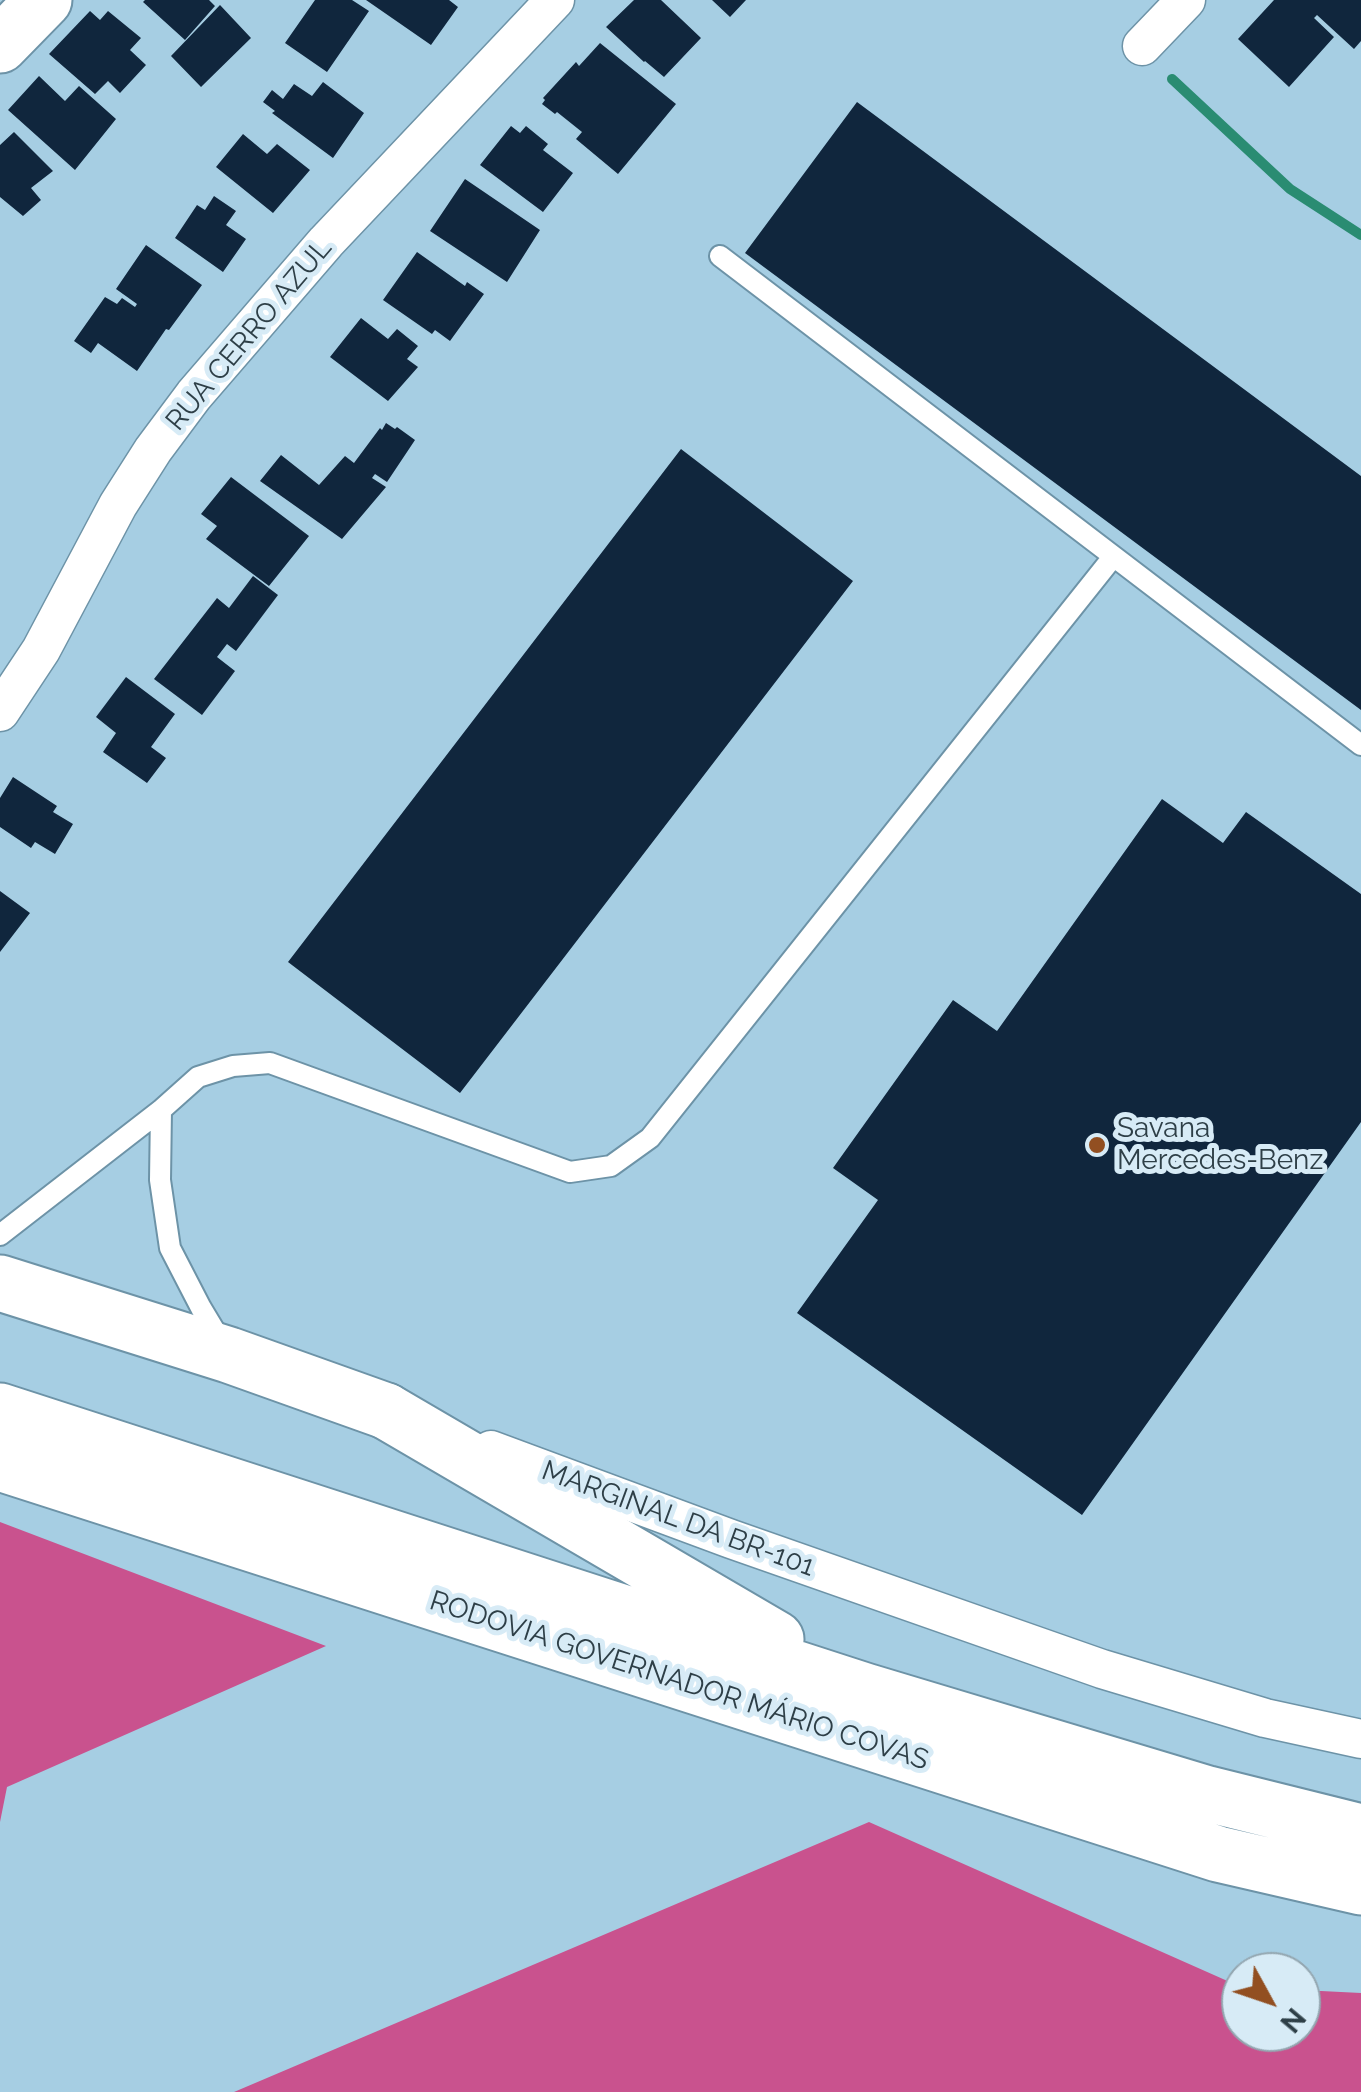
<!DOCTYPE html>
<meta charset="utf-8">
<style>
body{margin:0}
#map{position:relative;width:1361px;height:2092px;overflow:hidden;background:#a6cee3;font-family:Raleway,sans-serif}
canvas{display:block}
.north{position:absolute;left:1221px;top:1952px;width:100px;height:100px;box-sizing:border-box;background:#d7ebf6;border:2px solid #93a6b0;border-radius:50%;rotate:130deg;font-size:28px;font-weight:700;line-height:40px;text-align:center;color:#2e3f47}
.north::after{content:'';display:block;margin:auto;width:35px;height:45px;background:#924f21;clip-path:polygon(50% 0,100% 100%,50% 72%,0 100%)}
</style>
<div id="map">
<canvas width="1361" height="2092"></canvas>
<div class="north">N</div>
</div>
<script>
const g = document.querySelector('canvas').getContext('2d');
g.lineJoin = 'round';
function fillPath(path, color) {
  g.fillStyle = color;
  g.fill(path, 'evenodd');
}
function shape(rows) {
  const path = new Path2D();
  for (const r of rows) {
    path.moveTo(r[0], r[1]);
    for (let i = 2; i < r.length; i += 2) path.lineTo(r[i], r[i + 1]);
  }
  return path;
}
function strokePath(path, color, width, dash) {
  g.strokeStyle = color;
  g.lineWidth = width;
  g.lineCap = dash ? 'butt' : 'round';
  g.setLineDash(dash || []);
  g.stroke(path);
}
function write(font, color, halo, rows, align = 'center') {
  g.font = font + ' Raleway,sans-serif';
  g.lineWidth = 10;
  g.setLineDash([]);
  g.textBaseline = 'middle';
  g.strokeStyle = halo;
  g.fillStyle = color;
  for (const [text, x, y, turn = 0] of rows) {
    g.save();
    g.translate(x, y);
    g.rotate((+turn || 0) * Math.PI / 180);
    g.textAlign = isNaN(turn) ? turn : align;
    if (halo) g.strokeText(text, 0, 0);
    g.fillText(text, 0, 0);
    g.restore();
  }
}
fillPath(shape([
 [0,1522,326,1646,7,1787,0,1822],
 [869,1822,1241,1987,1241,2032,1301,2032,1301,1990,1361,1993,1361,2092,234,2092]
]), '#c9528e');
strokePath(shape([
 [1172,79,1290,189,1361,235]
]), '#2a8c72', 10);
fillPath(shape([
 [145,0,209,0,215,6,185,40,143,2],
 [315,0,352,0,369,11,327,72,285,43],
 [366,0,449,0,458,7,431,45],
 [634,0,661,0,701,38,664,77,645,61,644,62,606,27],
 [712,0,746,0,730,17],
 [1274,0,1361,0,1361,41,1354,49,1317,15,1314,18,1334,37,1289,87,1238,39],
 [220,5,251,38,201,87,171,56],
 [90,11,100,20,108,11,141,38,130,50,146,65,120,93,108,81,95,94,49,54],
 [600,43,676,104,618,174,576,139,582,132,557,112,555,114,542,104,545,100,543,98,576,62,579,66],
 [39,76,65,101,79,86,116,119,75,170,8,110],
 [323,82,364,113,333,158,272,113,275,111,263,102,272,90,283,99,294,84,312,96],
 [857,102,1361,476,1361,710,745,253],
 [511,126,520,133,526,126,548,144,543,150,573,173,543,212,480,165],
 [14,132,53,171,31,188,41,200,23,216,0,197,0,145],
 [243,134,267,154,277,144,310,170,273,213,216,167],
 [465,179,540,230,507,282,430,231],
 [214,196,236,211,226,225,246,239,223,272,175,238,197,205,205,210],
 [146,245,202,285,169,330,166,329,137,371,98,343,91,353,74,341,105,297,117,304,122,298,135,307,137,304,116,289],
 [417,252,465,286,467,282,484,294,450,341,435,330,432,334,383,300],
 [361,318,388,339,397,329,418,346,407,359,418,367,388,401,330,357],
 [386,423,395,429,397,427,415,440,387,482,375,474,372,478,386,487,342,539,260,481,281,455,319,485,345,456,354,463,380,428,382,430],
 [681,449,853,581,460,1093,288,962],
 [231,477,309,536,269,586,206,539,217,526,201,514],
 [253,576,278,595,236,651,227,644,217,657,235,671,202,715,154,679,217,598,229,608],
 [126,677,175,714,151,747,166,758,147,783,103,752,116,733,96,717],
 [13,777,57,806,53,812,73,824,55,854,35,842,31,848,0,827,0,798],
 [1162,799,1223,843,1246,812,1361,894,1361,1122,1082,1515,797,1313,878,1200,833,1168,953,1000,997,1031],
 [0,891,30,913,0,952]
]), '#10263d');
const lane = shape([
 [720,256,1361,745],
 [161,1110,160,1180,170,1248,201,1308,222,1343],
 [0,1235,161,1110,198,1077,233,1066,270,1063,570,1172,611,1166,650,1138,1113,557]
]);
const street = shape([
 [1142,46,1186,0],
 [0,712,41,650,118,505,153,450,194,395,326,242,555,0],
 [491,1450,731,1539,1102,1669,1265,1718,1361,1739]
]);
const secondary = shape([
 [0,45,44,0],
 [0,1283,229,1355,386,1411]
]);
const highway = shape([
 [0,1411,865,1691,1208,1794,1361,1832],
 [386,1411,776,1639],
 [0,1463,1218,1854,1361,1887]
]);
strokePath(lane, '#6d93a7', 24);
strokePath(street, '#6d93a7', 41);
strokePath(secondary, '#6d93a7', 59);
strokePath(highway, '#6d93a7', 59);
strokePath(lane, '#fff', 20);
strokePath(street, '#fff', 38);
strokePath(secondary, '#fff', 55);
strokePath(highway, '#fff', 55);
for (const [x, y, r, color] of [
 [1097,1145,10,"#924f21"]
]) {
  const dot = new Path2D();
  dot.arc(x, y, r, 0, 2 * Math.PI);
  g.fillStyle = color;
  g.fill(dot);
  strokePath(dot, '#d7ebf6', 4);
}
write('28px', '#2e3f47', '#d7ebf6', [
 ["RUA CERRO AZUL",249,335,-50],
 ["MARGINAL DA BR-101",678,1519,20],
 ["RODOVIA GOVERNADOR MÁRIO COVAS",679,1681,18]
]);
write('28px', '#2e3f47', '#d7ebf6', [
 ["Savana",1117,1129],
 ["Mercedes-Benz",1117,1161]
], 'left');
</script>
